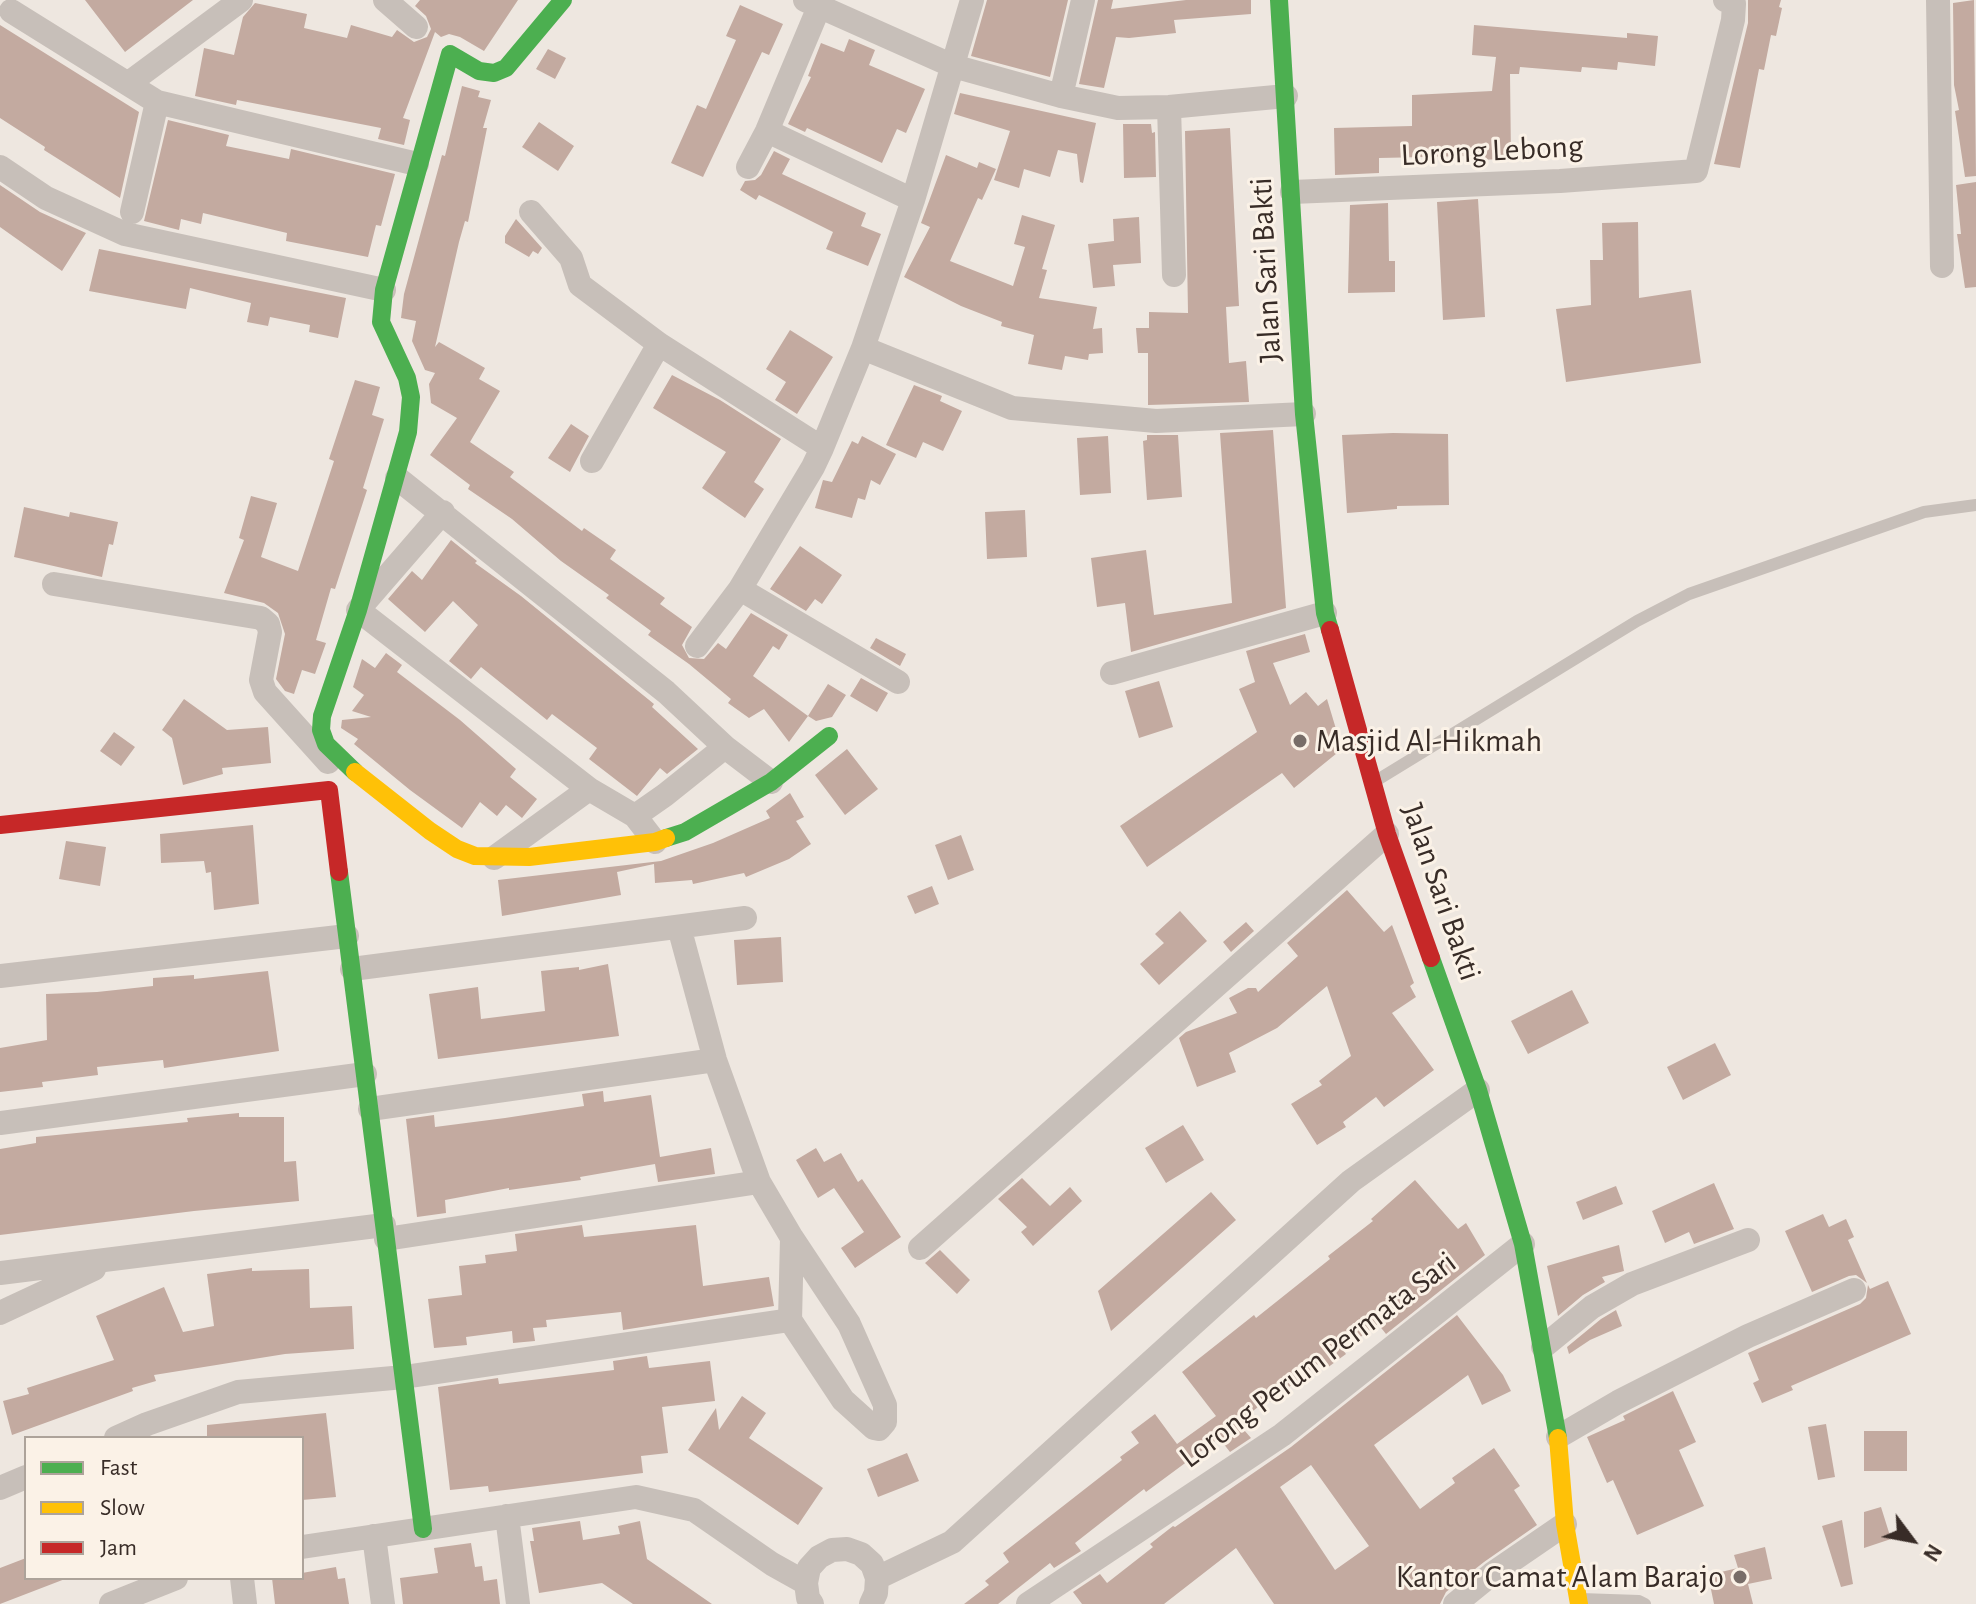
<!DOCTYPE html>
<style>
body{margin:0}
#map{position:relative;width:1976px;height:1604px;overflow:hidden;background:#eee7e0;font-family:"Alegreya Sans",sans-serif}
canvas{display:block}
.legend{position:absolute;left:24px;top:1436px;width:280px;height:144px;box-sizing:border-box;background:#fbf2e7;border:2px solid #ada39a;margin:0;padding:10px 14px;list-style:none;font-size:24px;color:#382c27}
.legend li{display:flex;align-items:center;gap:16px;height:40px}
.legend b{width:40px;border:2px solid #ada39a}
.north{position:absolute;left:1872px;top:1500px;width:80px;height:80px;-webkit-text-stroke:6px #fbf2e7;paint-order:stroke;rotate:122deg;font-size:22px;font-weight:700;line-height:32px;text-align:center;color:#382c27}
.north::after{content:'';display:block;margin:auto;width:28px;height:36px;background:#382c27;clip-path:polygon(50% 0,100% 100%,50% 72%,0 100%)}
</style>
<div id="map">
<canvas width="1976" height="1604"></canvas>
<ul class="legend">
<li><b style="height:10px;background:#4caf50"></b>Fast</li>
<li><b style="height:10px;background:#ffc107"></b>Slow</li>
<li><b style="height:10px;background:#c62828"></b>Jam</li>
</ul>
<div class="north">N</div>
</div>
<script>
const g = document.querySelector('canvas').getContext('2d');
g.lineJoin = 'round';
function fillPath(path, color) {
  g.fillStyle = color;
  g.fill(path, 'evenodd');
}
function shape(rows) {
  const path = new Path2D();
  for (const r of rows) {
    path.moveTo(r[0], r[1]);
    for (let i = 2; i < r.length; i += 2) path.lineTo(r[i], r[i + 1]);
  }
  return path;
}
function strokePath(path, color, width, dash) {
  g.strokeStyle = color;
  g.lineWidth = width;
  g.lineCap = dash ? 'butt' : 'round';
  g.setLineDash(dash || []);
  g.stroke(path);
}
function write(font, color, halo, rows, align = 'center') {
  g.font = font + ' "Alegreya Sans",sans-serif';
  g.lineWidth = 6;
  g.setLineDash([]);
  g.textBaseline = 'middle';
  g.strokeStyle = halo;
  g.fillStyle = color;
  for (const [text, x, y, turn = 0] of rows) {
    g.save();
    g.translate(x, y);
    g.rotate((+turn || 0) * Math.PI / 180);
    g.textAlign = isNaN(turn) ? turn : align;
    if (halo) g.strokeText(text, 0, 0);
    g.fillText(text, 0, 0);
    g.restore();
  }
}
fillPath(shape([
 [85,0,193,0,125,52],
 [420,0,518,0,484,51,460,37,449,34,441,37,435,32,403,118,410,120,404,145,378,139,381,128,237,100,236,105,195,96,204,48,234,55,243,17,255,3,307,14,304,28,347,38,351,25,392,37,397,30,414,42,427,37,431,29,426,16,415,6],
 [987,0,1068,0,1050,77,971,56],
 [1098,0,1113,0,1111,9,1186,0,1251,0,1251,14,1174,20,1176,33,1129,38,1116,37,1104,88,1079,84],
 [1748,0,1781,0,1779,7,1782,8,1776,36,1771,35,1764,70,1759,69,1740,168,1714,164,1748,23],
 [1974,0,1976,176,1965,177,1955,111,1959,110,1954,85,1953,3],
 [740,5,783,24,769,55,762,52,703,177,671,163,697,105,706,109,736,40,726,36],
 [0,25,139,112,120,198,44,150,45,147,0,118],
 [1474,25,1627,38,1627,33,1658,36,1655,66,1618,62,1617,70,1582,67,1581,72,1520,67,1519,74,1510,74,1511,159,1471,160,1471,156,1379,158,1379,173,1335,175,1334,128,1412,126,1412,95,1492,91,1496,57,1472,55],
 [849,39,875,50,869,65,925,89,906,133,897,129,882,163,807,128,805,132,788,124,811,77,808,76,821,43,844,52],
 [548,49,566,58,555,79,536,69],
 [462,86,480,91,478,97,491,100,483,128,487,128,468,222,465,221,459,242,435,347,439,342,485,368,479,379,500,391,470,442,514,472,510,477,582,531,584,528,616,550,610,559,665,598,660,604,692,627,682,645,689,658,704,659,718,643,726,649,751,613,788,635,779,650,773,646,753,676,808,716,789,742,764,709,749,718,728,703,731,699,689,664,648,635,651,631,606,598,609,595,561,561,512,519,468,489,470,485,430,455,457,418,431,403,429,384,435,373,425,370,412,341,416,321,401,318,404,294,442,155,445,156],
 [960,93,1096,123,1083,183,1080,182,1077,154,1058,150,1050,177,1024,169,1019,188,994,180,1010,131,954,114],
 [168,120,229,135,226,146,289,159,291,149,395,174,381,226,376,225,368,257,286,241,287,233,203,213,201,224,181,219,179,230,144,221],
 [539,122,574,146,558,171,522,147],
 [1123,124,1151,124,1152,133,1155,132,1156,177,1124,178],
 [1230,128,1239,306,1226,307,1229,363,1246,361,1249,402,1148,405,1148,353,1138,353,1136,328,1149,328,1149,312,1188,313,1185,131],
 [774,151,790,159,782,174,866,213,861,226,881,234,868,266,826,249,833,232,759,195,756,200,740,190,745,181,755,180,761,175],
 [946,155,977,168,979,162,996,169,982,200,978,198,950,261,1013,286,1025,247,1014,244,1022,215,1055,225,1042,269,1047,270,1039,298,1097,307,1093,329,1102,328,1103,353,1089,354,1088,360,1065,356,1062,370,1028,364,1034,335,1001,326,1002,322,961,306,904,277,930,227,921,223],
 [1976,182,1976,287,1965,288,1957,234,1961,234,1956,185],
 [0,185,40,212,86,233,62,271,0,227],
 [1478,199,1485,317,1443,320,1437,202],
 [1388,203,1389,261,1395,261,1395,292,1348,293,1350,205],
 [1139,217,1141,263,1113,265,1115,286,1093,288,1088,244,1114,241,1113,219],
 [516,219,542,248,538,254,533,251,529,257,505,243,505,236],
 [1638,222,1639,298,1691,290,1701,363,1566,382,1556,309,1591,305,1590,260,1603,260,1602,223],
 [99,249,346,298,338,338,309,332,310,325,270,317,268,326,247,322,251,303,190,288,186,309,89,291],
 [790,330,833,357,797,414,775,400,786,382,766,369],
 [672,375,720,400,781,439,754,482,764,489,745,518,702,488,726,452,653,408],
 [355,380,380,387,372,415,384,419,363,488,367,490,335,589,331,588,316,640,326,643,315,674,302,670,294,694,285,691,276,679,285,634,278,613,264,603,224,593,244,540,239,538,251,496,277,503,261,557,298,571,334,461,329,459],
 [914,385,942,396,940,401,962,411,943,451,923,442,916,458,886,445],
 [571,424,589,436,570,472,548,458],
 [1273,430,1286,608,1131,652,1125,603,1097,607,1091,558,1146,550,1154,615,1232,603,1220,433],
 [1393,433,1448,434,1449,505,1397,506,1397,509,1347,513,1342,435],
 [1147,435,1178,435,1182,497,1147,500,1143,441,1147,440],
 [862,436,896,454,880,485,871,480,865,500,858,498,852,518,815,508,823,480,832,482,852,441,858,444],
 [1108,436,1111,493,1080,495,1077,438],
 [24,507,69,517,70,512,118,522,113,545,109,544,102,577,14,557],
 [1025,510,1027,557,987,559,985,512],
 [451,540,477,561,475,563,521,596,654,704,652,707,698,749,667,774,660,768,637,796,589,759,597,748,552,714,547,720,481,667,471,679,449,661,478,625,453,601,425,632,388,599,412,571,422,580],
 [800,546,842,575,822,604,815,599,806,611,770,589],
 [1305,634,1310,652,1273,663,1290,705,1306,692,1318,706,1327,699,1342,749,1294,788,1282,773,1147,867,1120,826,1257,732,1239,689,1255,682,1246,651],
 [876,638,906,654,900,666,870,648],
 [386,653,402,665,397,672,460,720,516,769,510,777,537,799,522,818,506,805,497,816,480,802,462,828,410,790,354,744,358,739,341,728,342,720,371,717,352,711,364,695,353,687,362,659,375,668],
 [861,678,888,693,877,712,850,696],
 [1159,681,1173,727,1139,738,1125,691],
 [828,684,846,695,832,717,816,721,808,716],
 [184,699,227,730,268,727,271,763,222,768,223,774,183,785,172,738,162,730],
 [114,732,135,747,121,766,100,751],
 [847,749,878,789,845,815,815,775],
 [790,793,804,817,796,821,811,844,789,859,746,877,744,873,693,884,692,880,655,883,654,864,617,872,621,895,502,916,498,880,661,861,713,843,770,818,766,811],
 [253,825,259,904,214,910,211,872,206,873,204,861,161,863,160,834],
 [961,835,974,870,948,880,935,845],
 [66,841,106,847,100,886,59,879],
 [932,886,939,904,915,914,907,896],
 [1347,890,1384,932,1392,925,1414,983,1410,986,1416,997,1392,1013,1434,1070,1384,1107,1376,1097,1343,1122,1346,1127,1317,1145,1291,1104,1322,1085,1319,1081,1351,1056,1327,986,1277,1028,1229,1053,1236,1072,1197,1087,1179,1038,1186,1032,1237,1013,1229,998,1248,988,1256,988,1258,992,1298,956,1287,943],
 [1180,911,1207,941,1159,985,1140,964,1164,943,1155,934],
 [1246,922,1254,931,1231,952,1223,942],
 [781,937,783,982,737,985,734,940],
 [608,964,619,1036,438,1059,429,994,478,987,481,1019,545,1011,541,971,579,967,579,970],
 [268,971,279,1051,164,1068,163,1060,97,1067,98,1075,42,1082,43,1087,0,1092,0,1048,47,1040,46,994,97,992,153,986,153,978,194,975,194,979],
 [1572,990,1589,1023,1528,1054,1511,1021],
 [1715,1043,1731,1075,1683,1100,1667,1067],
 [603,1091,604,1102,651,1095,660,1157,711,1148,715,1174,658,1182,655,1164,580,1177,581,1180,509,1190,509,1188,445,1200,446,1213,417,1217,406,1119,434,1115,435,1127,505,1118,584,1106,582,1094],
 [239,1113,239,1117,284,1117,284,1162,296,1161,299,1201,194,1211,0,1235,0,1149,36,1143,36,1137,188,1122,187,1118],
 [1183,1125,1204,1160,1166,1183,1145,1148],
 [816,1148,824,1162,841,1153,858,1182,862,1179,901,1237,855,1268,841,1248,864,1232,834,1188,818,1198,796,1160],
 [1022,1178,1050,1206,1070,1187,1082,1201,1033,1246,1021,1232,1027,1227,998,1199],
 [1415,1180,1458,1229,1466,1223,1485,1255,1386,1334,1378,1324,1343,1350,1346,1354,1327,1368,1322,1361,1270,1402,1268,1399,1238,1423,1251,1438,1230,1452,1219,1438,1146,1492,1144,1489,1075,1543,1081,1551,1054,1568,1050,1563,998,1604,964,1604,989,1585,985,1581,1009,1562,1003,1553,1122,1460,1120,1457,1139,1443,1131,1432,1155,1414,1177,1444,1216,1416,1182,1372,1254,1315,1256,1318,1330,1259,1328,1256,1373,1221,1371,1219],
 [1714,1183,1734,1229,1694,1244,1689,1232,1665,1243,1652,1211],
 [1616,1186,1623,1204,1583,1220,1576,1202],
 [1211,1192,1236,1220,1111,1331,1098,1291],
 [1823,1214,1829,1227,1846,1219,1854,1237,1848,1240,1867,1283,1856,1275,1849,1276,1812,1292,1785,1231],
 [582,1225,584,1237,696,1225,703,1286,769,1277,774,1306,623,1330,621,1312,546,1320,547,1327,533,1328,535,1341,513,1343,512,1331,466,1337,467,1345,434,1348,428,1299,462,1295,459,1266,486,1263,485,1255,517,1251,515,1234],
 [1619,1245,1624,1271,1602,1277,1605,1282,1583,1295,1558,1316,1547,1266],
 [940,1250,970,1280,957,1294,925,1263],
 [252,1268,252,1271,309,1269,310,1308,352,1306,354,1349,285,1354,154,1375,156,1381,132,1388,133,1391,12,1435,3,1401,29,1394,27,1388,114,1360,96,1316,164,1287,183,1332,214,1326,207,1274],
 [1888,1281,1911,1334,1791,1386,1793,1390,1762,1403,1753,1383,1759,1380,1748,1353,1860,1304,1866,1298,1868,1285,1870,1289],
 [1616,1310,1622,1326,1590,1340,1569,1354,1567,1347,1601,1319],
 [1457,1315,1503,1375,1511,1391,1482,1405,1468,1375,1374,1445,1420,1509,1455,1483,1452,1478,1494,1448,1520,1486,1514,1490,1537,1525,1484,1562,1446,1592,1440,1604,1274,1604,1236,1548,1164,1604,1082,1604,1073,1592,1100,1574,1107,1583,1153,1547,1150,1544,1173,1526,1175,1527,1291,1447],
 [1311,1465,1369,1546,1335,1570,1280,1487],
 [647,1356,649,1368,710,1361,715,1401,662,1407,668,1453,641,1456,643,1473,489,1492,488,1486,450,1490,438,1387,498,1378,499,1384,614,1370,613,1361],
 [1673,1391,1696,1442,1679,1450,1704,1506,1637,1535,1613,1480,1607,1483,1587,1437,1625,1420,1623,1416],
 [742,1396,766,1413,749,1438,823,1488,798,1525,688,1450,716,1408,719,1430],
 [326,1413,336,1497,302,1500,302,1438,207,1438,207,1425],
 [1826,1424,1835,1477,1818,1480,1808,1427],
 [1864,1431,1907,1431,1907,1471,1864,1471],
 [907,1453,919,1481,878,1497,867,1469],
 [1881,1507,1891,1539,1864,1548,1864,1512],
 [1842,1520,1853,1584,1841,1587,1822,1526],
 [580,1521,583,1540,620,1534,618,1526,640,1521,647,1559,712,1604,633,1604,602,1583,539,1593,530,1541,534,1541,532,1528],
 [471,1543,475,1567,482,1566,484,1581,497,1579,500,1604,403,1604,400,1578,438,1573,434,1548],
 [1765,1547,1772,1579,1748,1584,1753,1604,1714,1604,1708,1575,1738,1568,1734,1555],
 [26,1558,26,1578,65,1579,0,1604,0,1568],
 [336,1567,338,1579,345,1578,349,1604,275,1604,272,1578,302,1578,302,1573]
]), '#c3aaa0');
strokePath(shape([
 [1374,782,1637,621,1689,594,1924,512,1976,505],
 [1581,1599,1639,1601,1645,1604]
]), '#c7bfb9', 12);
strokePath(shape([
 [385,0,416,27],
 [805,0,953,66,1061,96,1118,108,1169,107,1286,96],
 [1938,0,1942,266],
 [11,11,157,102,417,164],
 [129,83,241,0],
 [1061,96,1083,0],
 [1169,107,1174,275],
 [767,131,913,200],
 [0,167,46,198,125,234,384,290],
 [748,167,767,131,819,7],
 [1292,192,1560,181,1696,171,1733,20,1734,4,1725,0],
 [132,212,157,102],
 [531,212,571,258,580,285,659,344,822,448],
 [863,348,1012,408,1156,421,1304,414],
 [592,461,659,344],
 [397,478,666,692,725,747,771,782],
 [443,512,358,610,589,789,635,816,655,842],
 [54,584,261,618,268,624,270,632,261,680,265,692,328,762],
 [740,589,898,682],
 [697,646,740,589,813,467,822,448,863,348,913,200,972,0],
 [1112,673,1325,613],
 [635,816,665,795,725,747],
 [494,858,589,789],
 [679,927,715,1060,759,1182,792,1238,849,1324,885,1405,885,1422,879,1429,874,1428,843,1400,790,1320,792,1238],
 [352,969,745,918],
 [0,976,347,936],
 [370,1109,715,1060],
 [0,1123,365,1074],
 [386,1239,759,1182],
 [920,1248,1387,834],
 [0,1273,384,1225],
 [0,1313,94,1269],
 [1543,1347,1592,1307,1632,1284,1748,1240],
 [1558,1437,1618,1402,1748,1336,1854,1290],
 [116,1438,147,1424,238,1392,404,1377,790,1320],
 [0,1488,26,1477],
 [507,1516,518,1604],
 [374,1536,383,1604],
 [302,1547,636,1497,694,1510,772,1564,806,1583],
 [242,1578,245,1604],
 [877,1578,952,1542,1351,1181,1478,1090],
 [111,1604,176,1578],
 [812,1604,808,1598,806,1583,809,1568,819,1557,832,1550,847,1549,861,1554,872,1564,877,1578,876,1593,871,1604],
 [1028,1604,1282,1435,1523,1244],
 [1455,1604,1492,1574,1565,1524]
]), '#c7bfb9', 24);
strokePath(shape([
 [1279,0,1304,414,1325,613,1330,630],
 [355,772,326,744,321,730,322,716,358,610,408,432,411,397,407,378,381,322,384,290,450,54,479,71,494,73,506,68,563,0],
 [666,838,685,832,771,782,829,736],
 [339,872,423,1529],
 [1431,958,1478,1090,1523,1244,1558,1438]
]), '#4caf50', 18);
strokePath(shape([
 [355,772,430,831,457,849,475,856,529,857,655,842,666,838],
 [1558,1438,1565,1524,1579,1604]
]), '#ffc107', 18);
strokePath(shape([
 [1330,630,1387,834,1431,958],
 [0,825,329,790,339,872]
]), '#c62828', 18);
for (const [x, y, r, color] of [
 [1300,741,8,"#786d68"],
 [1740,1577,8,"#786d68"]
]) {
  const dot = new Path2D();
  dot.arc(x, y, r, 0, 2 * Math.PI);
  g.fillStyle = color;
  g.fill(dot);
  strokePath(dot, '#fbf2e7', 3);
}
write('32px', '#382c27', '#fbf2e7', [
 ["Lorong Lebong",1492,151,-3],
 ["Jalan Sari Bakti",1266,270,-93],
 ["Jalan Sari Bakti",1441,892,71],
 ["Lorong Perum Permata Sari",1318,1360,-37]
]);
write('32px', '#382c27', '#fbf2e7', [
 ["Masjid Al-Hikmah",1316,741],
 ["Kantor Camat Alam Barajo",1724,1577,"right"]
], 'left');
</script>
